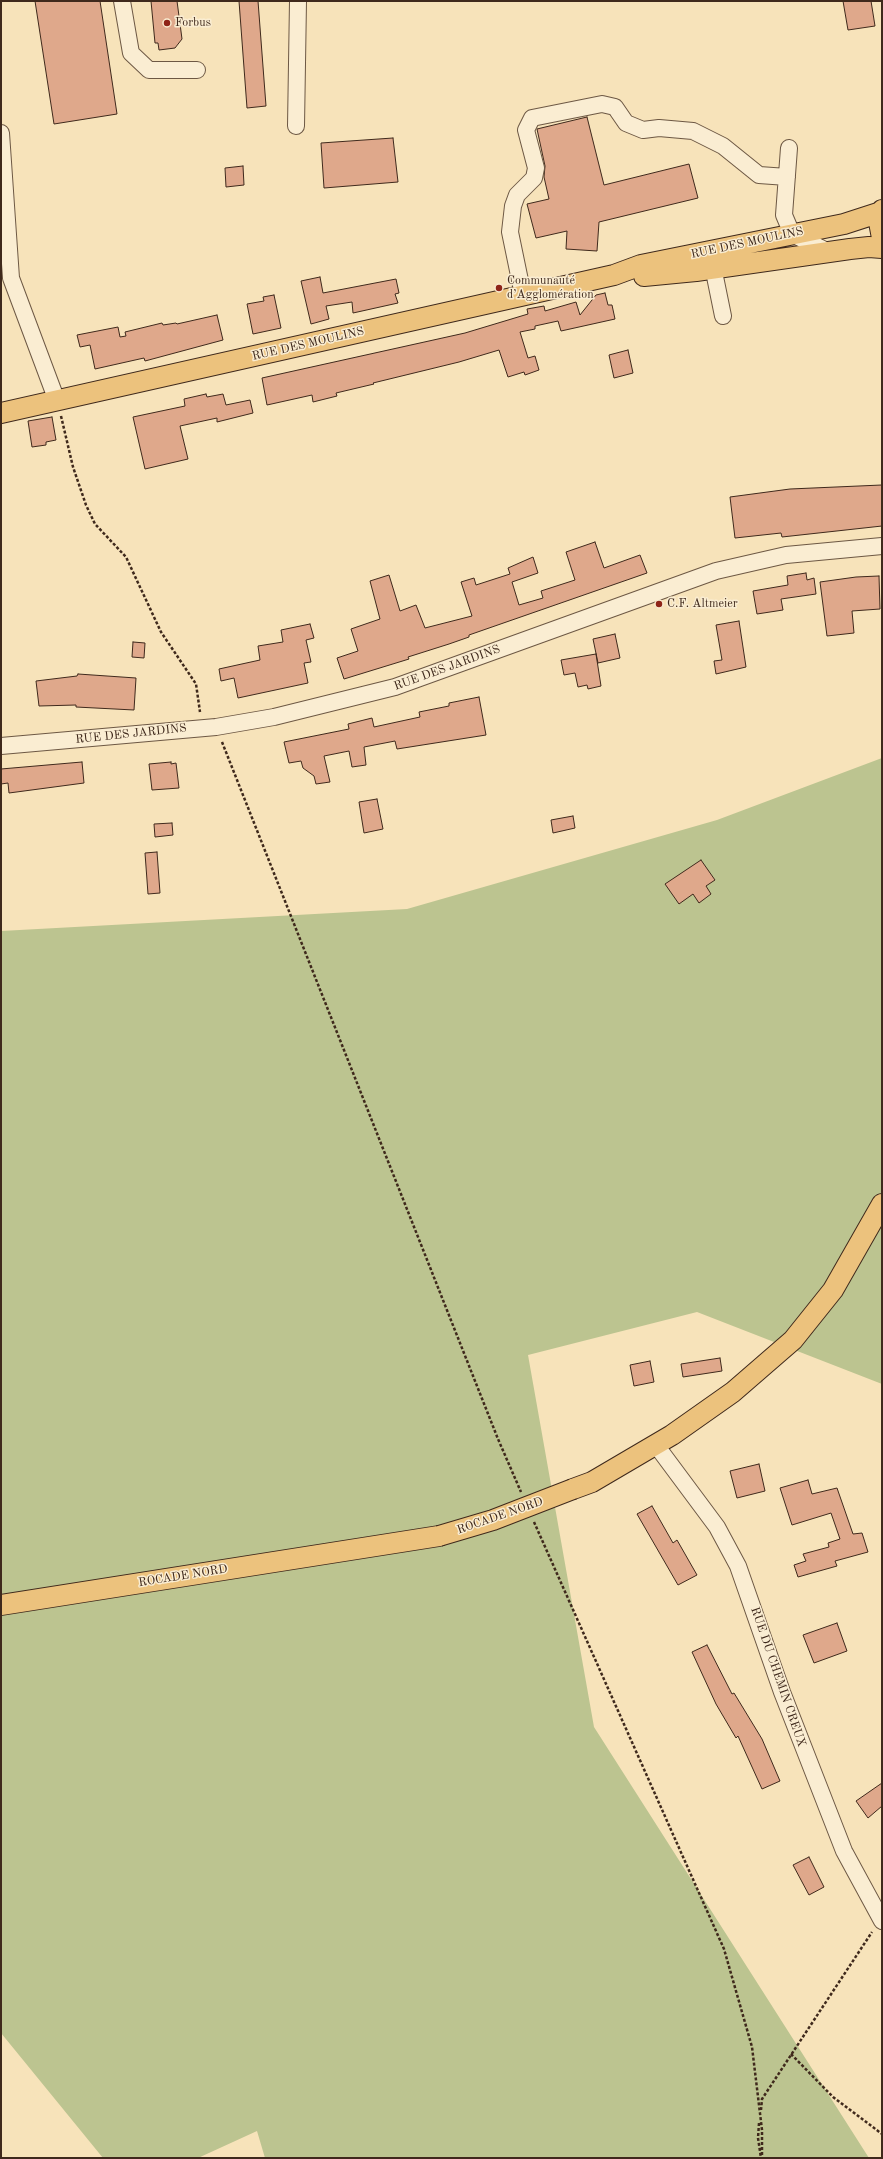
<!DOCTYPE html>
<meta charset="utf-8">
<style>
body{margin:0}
#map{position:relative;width:883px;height:2159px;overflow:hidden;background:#f7e3ba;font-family:"Old Standard TT",serif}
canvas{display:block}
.frame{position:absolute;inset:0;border:2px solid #3f291c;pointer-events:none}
</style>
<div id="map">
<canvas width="883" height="2159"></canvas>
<div class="frame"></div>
</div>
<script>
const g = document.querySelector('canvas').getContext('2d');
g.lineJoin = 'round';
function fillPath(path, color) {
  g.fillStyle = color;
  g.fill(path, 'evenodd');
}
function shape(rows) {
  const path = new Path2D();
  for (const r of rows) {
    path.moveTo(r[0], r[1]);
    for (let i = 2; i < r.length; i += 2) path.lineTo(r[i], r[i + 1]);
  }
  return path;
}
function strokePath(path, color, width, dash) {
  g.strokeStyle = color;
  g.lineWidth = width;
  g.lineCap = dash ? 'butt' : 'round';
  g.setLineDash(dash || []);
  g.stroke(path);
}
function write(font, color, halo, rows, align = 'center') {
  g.font = font + ' "Old Standard TT",serif';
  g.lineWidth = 3;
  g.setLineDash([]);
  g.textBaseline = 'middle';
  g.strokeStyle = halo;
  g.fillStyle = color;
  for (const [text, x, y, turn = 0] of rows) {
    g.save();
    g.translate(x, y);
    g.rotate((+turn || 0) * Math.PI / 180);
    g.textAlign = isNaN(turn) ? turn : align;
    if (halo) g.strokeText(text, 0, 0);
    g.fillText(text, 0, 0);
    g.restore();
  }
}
fillPath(shape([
 [882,758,882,1384,697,1312,528,1355,594,1727,869,2158,265,2158,257,2131,198,2158,103,2158,1,2033,1,931,407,909,717,820]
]), '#bcc490');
const building = shape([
 [35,1,100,1,117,114,54,124,35,1],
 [151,1,177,1,182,39,175,48,159,50,158,43,155,43,151,1],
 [239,1,258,1,266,106,247,108,239,1],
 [843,1,871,1,875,26,848,30,843,1],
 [587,117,604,185,689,164,698,198,599,222,597,251,566,249,567,231,536,238,527,204,549,199,544,177,545,166,537,129,587,117],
 [393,138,398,182,324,188,321,143,393,138],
 [243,166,244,185,226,187,225,168,243,166],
 [320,277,323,293,396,279,399,293,395,294,398,303,353,313,352,302,326,306,329,319,311,324,301,281,320,277],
 [605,293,608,305,612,305,615,319,561,331,558,321,535,326,535,329,520,332,528,358,535,356,539,370,525,375,524,372,508,377,499,350,459,362,373,383,374,384,336,393,337,396,313,402,312,395,267,405,262,378,465,333,528,314,527,309,544,306,545,311,576,302,580,315,596,295,605,293],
 [274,295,281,328,253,334,247,304,264,301,263,297,274,295],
 [217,315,223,340,145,361,144,358,95,369,90,345,80,347,77,335,118,327,120,337,126,336,125,332,162,323,163,325,176,323,177,324,217,315],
 [628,350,633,373,614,378,609,355,628,350],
 [206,394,207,397,223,394,226,405,250,400,253,413,217,422,217,418,180,426,188,459,145,469,133,417,185,406,184,399,206,394],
 [52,417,56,440,46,442,46,445,32,447,28,421,52,417],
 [882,485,882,526,782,537,781,533,735,538,730,497,790,489,882,485],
 [595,542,604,568,640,555,647,573,469,635,469,637,449,644,408,657,409,659,344,679,337,658,358,651,351,629,380,619,370,581,389,575,400,611,416,605,425,628,472,616,461,582,474,578,476,585,510,574,508,568,533,557,538,573,512,582,519,605,543,598,541,591,575,580,566,552,595,542],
 [806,573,807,580,814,578,816,594,781,599,783,610,757,614,753,591,788,585,787,576,806,573],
 [879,576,880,609,852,611,854,633,827,636,820,582,856,577,879,576],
 [739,621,746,667,716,674,714,661,722,660,716,625,739,621],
 [310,624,314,638,306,640,311,662,304,663,308,683,238,698,234,678,221,681,219,669,260,660,258,646,283,642,281,630,310,624],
 [615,634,620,658,598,663,593,639,615,634],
 [133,642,145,643,144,658,132,657,133,642],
 [596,654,601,686,588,689,587,685,578,687,575,673,564,675,561,660,596,654],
 [78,674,136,678,134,710,76,707,76,705,39,706,36,681,77,676,78,674],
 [479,697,486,735,397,749,395,741,364,747,366,765,352,767,349,751,324,756,330,782,316,784,314,776,303,768,301,761,289,763,284,742,349,729,348,724,372,718,374,727,420,717,419,712,449,706,449,703,479,697],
 [82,762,84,783,9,793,8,783,1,784,1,769,82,762],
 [171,762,171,764,176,763,179,788,152,790,149,764,171,762],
 [377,799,383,829,364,833,359,802,377,799],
 [573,816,575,828,553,833,551,820,573,816],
 [172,823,173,835,155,837,154,824,172,823],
 [157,852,160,893,148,894,145,853,157,852],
 [701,860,715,880,706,886,711,894,699,903,693,894,679,904,665,884,701,860],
 [720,1358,722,1371,683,1377,681,1364,720,1358],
 [650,1361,654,1382,634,1386,630,1365,650,1361],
 [759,1464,765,1491,737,1498,730,1471,759,1464],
 [808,1480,812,1494,837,1488,853,1534,862,1533,868,1552,835,1561,837,1566,798,1577,794,1565,806,1561,803,1554,829,1547,828,1543,840,1539,831,1513,792,1525,780,1488,808,1480],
 [652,1506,673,1543,677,1540,697,1575,678,1585,637,1514,652,1506],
 [837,1623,847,1651,814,1663,803,1635,837,1623],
 [707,1645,732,1694,734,1693,762,1739,780,1781,762,1789,738,1736,736,1738,716,1704,692,1652,707,1645],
 [882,1783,882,1806,868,1818,856,1801,882,1783],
 [809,1857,824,1887,809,1895,793,1865,809,1857]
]);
fillPath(building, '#dfa88b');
strokePath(building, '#3f291c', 1);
const minor = shape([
 [122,1,131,53,149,70,197,70],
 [296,126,298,1],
 [1,133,11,278,57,401],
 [789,148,784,215,792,234,829,252],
 [711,257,723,316],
 [523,295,510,232,513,206,517,195,534,178,536,168,526,130,532,118,602,104,615,107,626,123,643,130,659,128,693,131,723,146,759,175,787,177],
 [1,746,216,727,274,717,395,687,716,571,786,555,882,546],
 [656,1445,717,1527,738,1566,782,1692,844,1851,882,1921]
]);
const major = shape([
 [882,210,879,222,882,238],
 [644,276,696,271,850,249,869,247,882,248],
 [1,413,614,275,641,265,844,224,881,212],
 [573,1489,592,1482,672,1435,733,1392,793,1340,833,1290,882,1204],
 [1,1605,439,1536]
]);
strokePath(minor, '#6d5844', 18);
strokePath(major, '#3f291c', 22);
strokePath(shape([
 [61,416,73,467,86,505,95,524,126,557,161,632,196,684,200,712],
 [222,742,498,1439,521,1492],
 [534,1522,724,1949,752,2047,762,2130,762,2158],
 [791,2054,833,2097,882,2134],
 [761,2110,762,2099,872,1932],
 [759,2123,758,2138,761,2158]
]), '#3f291c', 2.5, [3, 2]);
strokePath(minor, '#faedd2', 16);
strokePath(major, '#ecc27d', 20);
const majorBridge = shape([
 [439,1536,493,1520,573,1489]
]);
strokePath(majorBridge, '#3f291c', 22, []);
strokePath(majorBridge, '#ecc27d', 20);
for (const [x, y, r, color] of [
 [167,23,4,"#8f2418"],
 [499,288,4,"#8f2418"],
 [659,604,4,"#8f2418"]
]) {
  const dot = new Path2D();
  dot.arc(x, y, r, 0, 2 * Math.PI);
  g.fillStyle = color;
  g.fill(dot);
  strokePath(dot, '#faedd2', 1.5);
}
write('12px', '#3f291c', '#faedd2', [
 ["Forbus",175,23],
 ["Communauté",507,281],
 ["d’Agglomération",507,295],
 ["C.F. Altmeier",667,604]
], 'left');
write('12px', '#3f291c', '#faedd2', [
 ["RUE DES MOULINS",747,243,-12],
 ["RUE DES MOULINS",308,344,-13],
 ["RUE DES JARDINS",447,668,-20],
 ["RUE DES JARDINS",131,734,-6],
 ["ROCADE NORD",500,1516,-19],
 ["ROCADE NORD",183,1576,-9],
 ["RUE DU CHEMIN CREUX",778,1677,71]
]);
</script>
